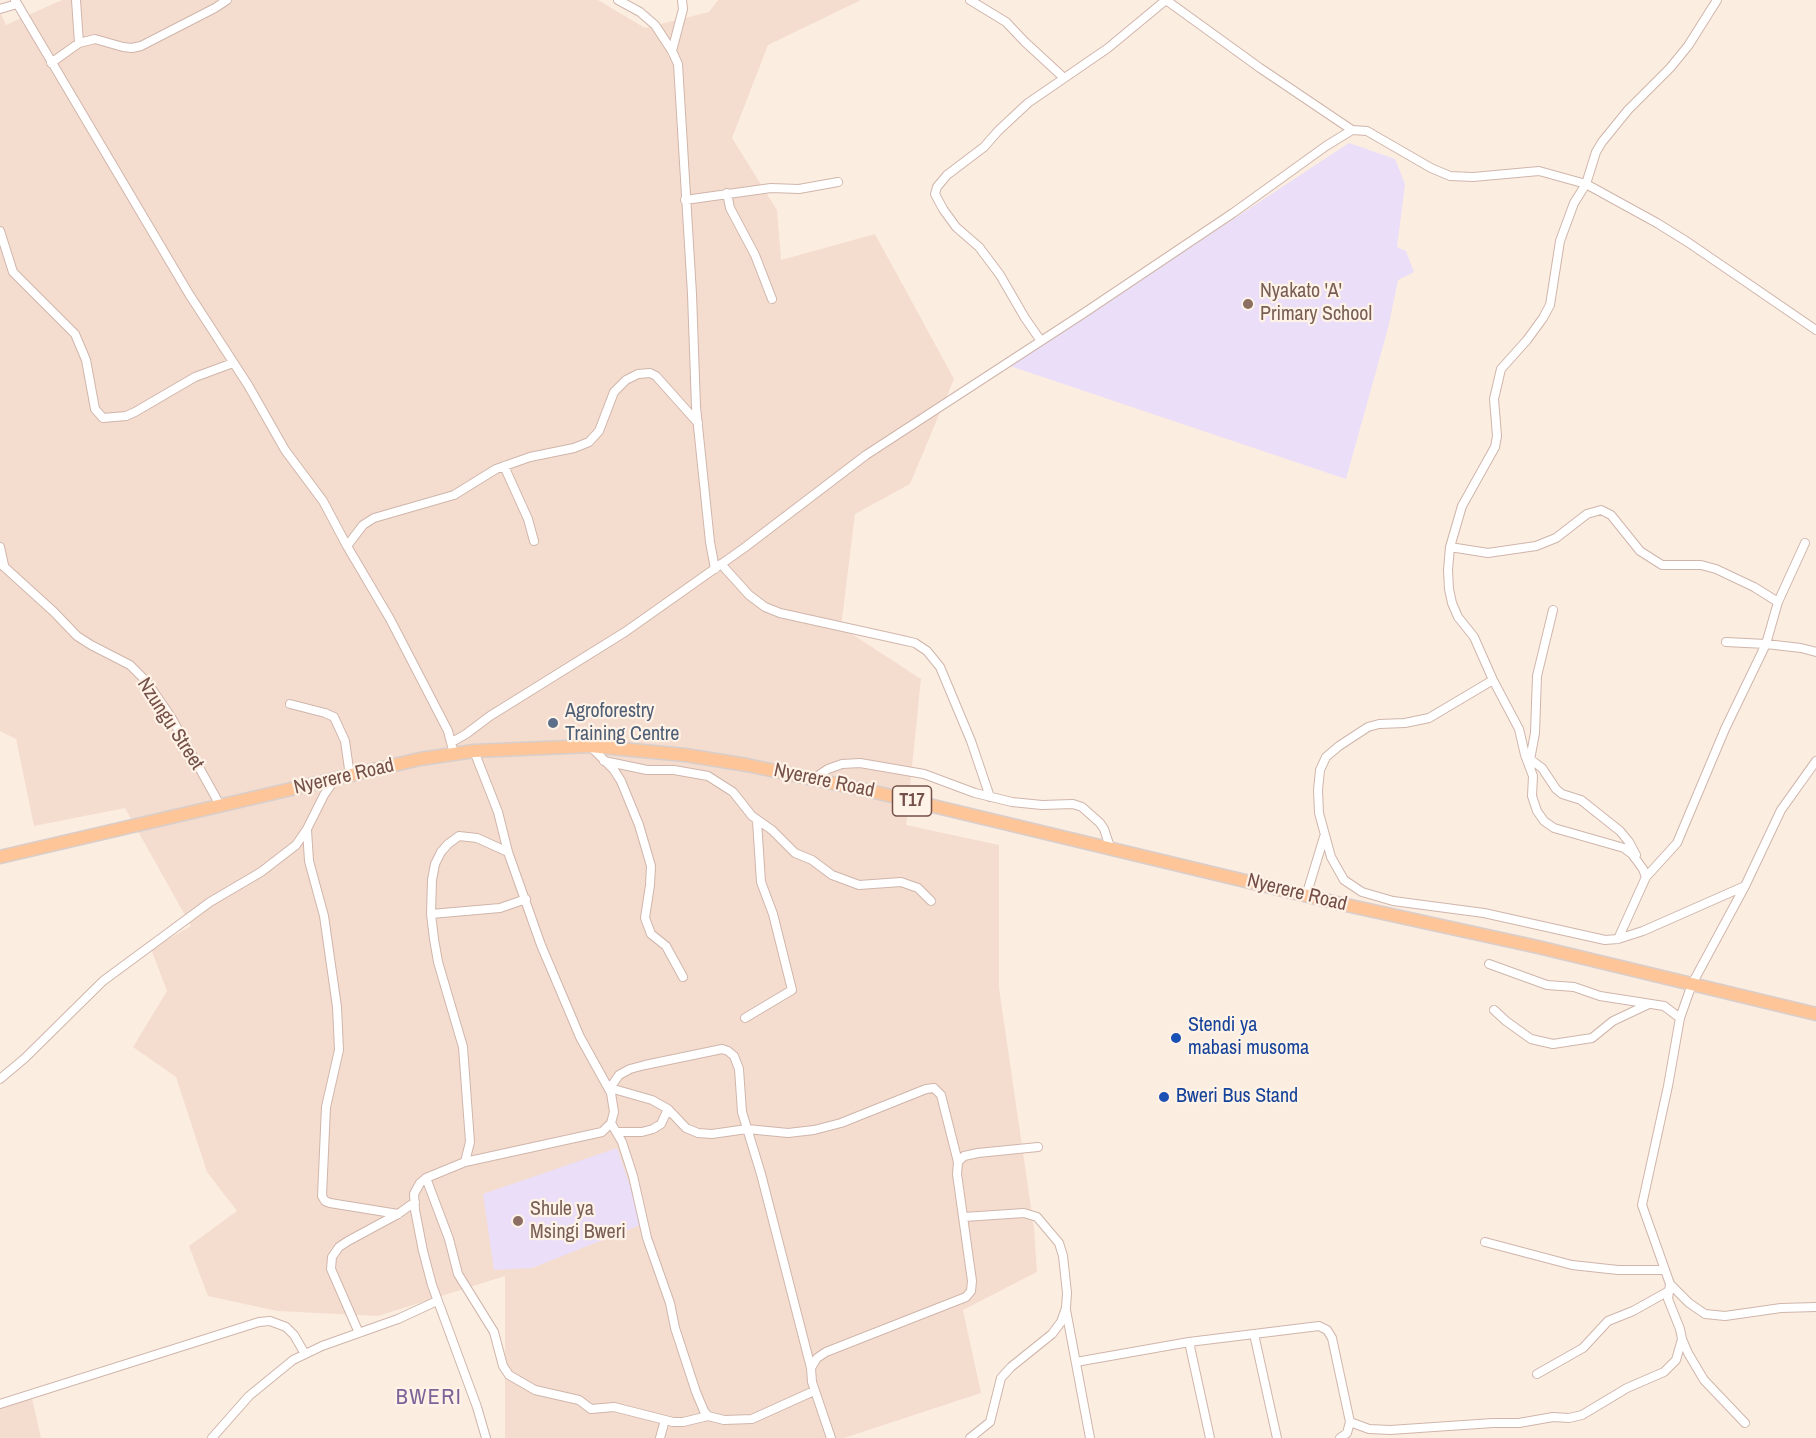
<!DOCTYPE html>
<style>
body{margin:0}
canvas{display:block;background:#fcede1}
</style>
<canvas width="1816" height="1438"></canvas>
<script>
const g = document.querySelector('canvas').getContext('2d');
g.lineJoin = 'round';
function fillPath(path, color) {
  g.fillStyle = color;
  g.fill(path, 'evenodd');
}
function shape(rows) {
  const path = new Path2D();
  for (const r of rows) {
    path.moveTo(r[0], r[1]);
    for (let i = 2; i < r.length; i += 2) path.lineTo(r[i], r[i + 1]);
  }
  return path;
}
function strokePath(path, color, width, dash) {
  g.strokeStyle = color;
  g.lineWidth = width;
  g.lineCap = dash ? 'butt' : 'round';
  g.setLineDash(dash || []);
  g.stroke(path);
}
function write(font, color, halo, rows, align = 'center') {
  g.font = font + ' "Archivo Narrow",sans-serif';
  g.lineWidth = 4.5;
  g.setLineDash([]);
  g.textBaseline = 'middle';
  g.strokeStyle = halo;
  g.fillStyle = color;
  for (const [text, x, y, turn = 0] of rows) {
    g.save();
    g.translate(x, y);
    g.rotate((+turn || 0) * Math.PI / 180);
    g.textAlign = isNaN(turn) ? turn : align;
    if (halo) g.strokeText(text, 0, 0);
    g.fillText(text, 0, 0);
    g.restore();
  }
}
fillPath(shape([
 [62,0,598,0,645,28,709,12,718,0,861,0,768,45,732,138,777,210,781,260,875,234,954,379,910,484,855,514,841,627,921,679,906,825,999,845,999,988,1034,1228,1037,1272,963,1310,981,1393,844,1438,505,1438,505,1276,378,1316,277,1311,208,1296,189,1246,237,1211,207,1172,176,1077,133,1047,167,991,151,949,191,926,125,808,34,826,16,739,0,731,0,12,6,25],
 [32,1398,41,1438,0,1438,0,1406]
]), '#f4ddcf');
fillPath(shape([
 [1349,143,1395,159,1405,184,1397,247,1406,251,1414,272,1398,280,1388,328,1346,479,1010,366],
 [617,1148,643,1224,532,1268,494,1270,483,1194]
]), '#eadef9');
const minor = shape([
 [15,0,189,294,248,385,285,450,323,501,347,546,390,619,448,731,454,754],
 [76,0,79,43],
 [618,0,640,12,655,25,672,51,678,64,692,294,696,407,710,542,715,569],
 [970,0,1006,22,1025,42,1064,78],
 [1166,0,1260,68,1352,130],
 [0,9,17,4],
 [672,51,683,9,682,0],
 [51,63,79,43,95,39,123,47,132,48,141,46,215,8,227,0],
 [727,193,730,208,755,255,772,299],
 [685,200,771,188,799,189,838,182],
 [0,231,13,272,75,334,86,360,95,409,103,418,126,416,135,412,195,377,233,363],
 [1041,341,1025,318,1000,275,979,247,956,227,943,209,935,194,937,187,947,175,984,147,998,131,1028,103,1108,48,1166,0],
 [504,466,528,519,534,541],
 [347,546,363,525,374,518,454,495,496,469,530,457,574,448,589,442,599,431,614,392,626,380,638,374,650,373,656,376,698,423],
 [0,547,4,565],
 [1450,547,1488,553,1536,546,1556,538,1587,514,1601,510,1611,515,1640,551,1662,565,1701,565,1716,569,1754,587,1778,602],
 [0,563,54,612,77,636,91,645,130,665,147,682,171,717,220,805],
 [721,564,749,595,765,607,780,613,902,640,915,643,927,651,940,667,971,741,990,797],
 [1726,642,1766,644,1801,648,1816,652],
 [1493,680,1429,718,1405,723,1379,724,1368,727,1339,746,1326,757,1320,770,1318,790,1319,813,1331,857,1344,880,1362,892,1393,901,1484,913,1605,940,1618,939,1643,931,1745,886],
 [290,704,325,713,334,717,345,741,350,776],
 [452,742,466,734,490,716,625,632,744,548,866,455,1084,313,1233,213,1326,146,1352,130,1367,131,1431,168,1450,176,1473,177,1539,171,1586,184,1657,223,1689,243,1816,330],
 [591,747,614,770,621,781,639,825,651,866,650,885,645,918,651,934,666,946,683,977],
 [474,751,498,812,508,852,541,945,580,1037,611,1093,614,1112,611,1123,602,1132,465,1162,426,1178,420,1183,414,1194,415,1210,423,1251,432,1285,477,1407,486,1438],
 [1531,760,1542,768,1556,789,1562,794,1581,800,1620,831,1629,842,1636,855],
 [604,761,647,770,674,770,708,776,733,792,752,816,772,830,795,853,812,860,832,875,859,885,901,882,918,888,931,901],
 [1816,761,1781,810,1745,886,1692,984,1680,1018,1668,1086,1642,1205,1670,1284,1689,1303,1705,1314,1725,1316,1781,1308,1816,1307],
 [1529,765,1535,733,1537,676,1553,610],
 [813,779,828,769,842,764,860,763,924,774,975,793,1012,802,1042,805,1073,804,1082,807,1100,823,1104,829,1110,847],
 [307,830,309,861,324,916,337,1007,339,1050,326,1107,322,1196,325,1201,330,1203,398,1214],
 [1646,877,1677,843,1725,729,1766,644,1778,602,1805,543],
 [1306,896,1324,837],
 [431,914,500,908,526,899],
 [1618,939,1646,877,1643,869,1632,854,1624,848,1554,828,1544,821,1537,811,1532,796,1533,776,1525,755,1519,729,1493,680,1474,637,1458,617,1452,603,1449,589,1448,570,1450,547,1462,506,1495,447,1497,436,1494,399,1501,369,1527,340,1543,318,1550,305,1560,241,1574,203,1586,184,1596,152,1602,142,1628,110,1670,68,1688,46,1717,0],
 [1489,964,1547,985,1574,987,1600,996,1664,1006,1680,1018],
 [1494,1010,1506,1021,1531,1039,1553,1044,1592,1038,1613,1021,1649,1004],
 [745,1018,792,990,773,914,761,882,757,821],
 [0,1079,25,1058,103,981,210,902,261,872,296,845,307,829,324,795,335,779],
 [609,1086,610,1088,652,1100,668,1109,686,1128,698,1133,712,1134,747,1129,788,1133,814,1130,841,1123,926,1089,934,1088,941,1095,958,1162],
 [610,1088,619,1075,630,1069,645,1065,722,1049,728,1051,734,1056,739,1069,742,1112,761,1174,811,1368],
 [611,1123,622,1142,633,1176,647,1238,670,1303,675,1328,696,1392,704,1411,708,1416,724,1420,752,1419,814,1391],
 [618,1132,642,1132,653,1129,661,1124,668,1109],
 [465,1162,470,1142,463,1047,438,962,434,939,431,914,432,880,435,864,441,852,448,844,459,836,477,838,508,852],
 [426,1178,449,1239,458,1274,494,1332,503,1366,509,1375,535,1390,579,1400,591,1409,614,1407,673,1422,683,1422,708,1416],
 [964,1217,1024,1213,1037,1217,1059,1243,1063,1256,1067,1293,1066,1308,1061,1322,1052,1334,1011,1367,1001,1378,990,1422,970,1438],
 [1485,1242,1572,1265,1618,1270,1665,1270],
 [1066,1310,1090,1438],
 [359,1333,331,1269,332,1257,339,1247,348,1241,398,1214,415,1202],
 [1254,1334,1277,1438],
 [1682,1339,1688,1353,1704,1380,1745,1423],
 [1189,1342,1210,1438],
 [1076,1362,1189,1342,1319,1326,1327,1330,1332,1338,1350,1422,1347,1433,1340,1438],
 [1537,1374,1583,1348,1608,1321,1633,1311,1667,1292],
 [0,1404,259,1322,270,1321,286,1327,294,1335,305,1354],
 [1350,1422,1369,1429,1390,1430,1493,1423,1519,1423,1553,1417,1569,1418,1582,1415,1627,1388,1664,1372,1676,1360,1682,1339,1680,1329,1668,1299,1670,1284],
 [212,1438,249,1396,293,1360,322,1346,398,1319,437,1301],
 [660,1438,665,1420],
 [831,1438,812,1382,811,1368,817,1358,826,1352,966,1297,971,1291,972,1281,957,1174,958,1162,964,1156,978,1153,1038,1147]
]);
const primary = shape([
 [0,857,420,759,474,751,590,746,685,755,747,765,879,793,1337,903,1538,947,1816,1014]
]);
strokePath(minor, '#d0b5ab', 10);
strokePath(primary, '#d8cecc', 15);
strokePath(minor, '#fff', 8);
strokePath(primary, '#fdc598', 12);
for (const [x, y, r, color] of [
 [1248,304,6,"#8d6e63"],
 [553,723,6,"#5c6f8a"],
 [1176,1038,6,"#1a4fb4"],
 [1164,1097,6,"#1a4fb4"],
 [518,1221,6,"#8d6e63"]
]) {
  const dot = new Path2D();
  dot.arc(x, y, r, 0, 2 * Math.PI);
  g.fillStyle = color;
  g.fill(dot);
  strokePath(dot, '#fff2e7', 2);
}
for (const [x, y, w] of [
 [912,801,39]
]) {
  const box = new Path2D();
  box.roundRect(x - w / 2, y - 15, w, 30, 4.5);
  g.fillStyle = '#fff2e7';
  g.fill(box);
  strokePath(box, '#745048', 1.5);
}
write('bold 18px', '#745048', null, [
 ["T17",912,801]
]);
write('20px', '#785e54', '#fff2e7', [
 ["Nyakato 'A'",1260,292],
 ["Primary School",1260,315],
 ["Shule ya",530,1210],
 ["Msingi Bweri",530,1233]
], 'left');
write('20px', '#4e5e75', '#fff2e7', [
 ["Agroforestry",565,712],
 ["Training Centre",565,735]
], 'left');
write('20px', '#745048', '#fff2e7', [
 ["Nzungu Street",170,724,57],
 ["Nyerere Road",344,777,-13],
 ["Nyerere Road",824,781,12],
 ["Nyerere Road",1297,893,14]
]);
write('20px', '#164399', '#fff2e7', [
 ["Stendi ya",1188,1026],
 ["mabasi musoma",1188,1049],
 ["Bweri Bus Stand",1176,1097]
], 'left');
g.letterSpacing = '1.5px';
write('22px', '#7d6398', '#fff2e7', [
 ["BWERI",429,1398]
]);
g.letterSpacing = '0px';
</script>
